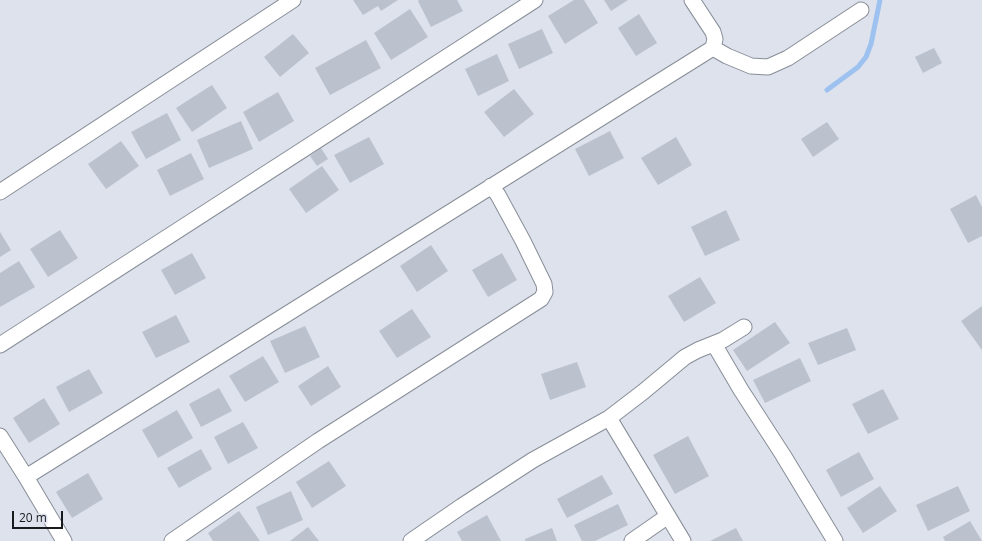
<!DOCTYPE html>
<style>
body{margin:0}
#map{position:relative;width:982px;height:541px;overflow:hidden;background:#dde2ed;font-family:"Open Sans",sans-serif}
canvas{display:block}
.scale{position:absolute;left:12px;top:511px;width:51px;height:18px;box-sizing:border-box;border:2px solid #181b1e;border-top:0;padding-left:5px;font-size:12px;line-height:14px;white-space:nowrap;color:#181b1e;-webkit-text-stroke:3px #dde2ed;paint-order:stroke}
</style>
<div id="map">
<canvas width="982" height="541"></canvas>
<div class="scale">20 m</div>
</div>
<script>
const g = document.querySelector('canvas').getContext('2d');
g.lineJoin = 'round';
function shape(rows) {
  const path = new Path2D();
  for (const r of rows) {
    path.moveTo(r[0], r[1]);
    for (let i = 2; i < r.length; i += 2) path.lineTo(r[i], r[i + 1]);
  }
  return path;
}
function strokePath(path, color, width, dash) {
  g.strokeStyle = color;
  g.lineWidth = width;
  g.lineCap = dash ? 'butt' : 'round';
  g.setLineDash(dash || []);
  g.stroke(path);
}
function fillPath(path, color) {
  g.fillStyle = color;
  g.fill(path, 'evenodd');
}
strokePath(shape([
 [827,90,858,67,866,57,871,44,880,0]
]), '#9ec2f0', 5);
fillPath(shape([
 [353,0,398,0,381,11,378,6,363,15],
 [419,0,457,0,463,11,431,27,418,1],
 [574,0,584,0,598,23,565,44,548,16],
 [604,0,628,0,611,11],
 [410,9,428,37,391,60,374,33],
 [639,14,657,43,636,56,618,28],
 [542,29,553,53,519,69,508,44],
 [293,34,309,53,280,77,264,57],
 [366,40,381,68,330,95,315,68],
 [934,48,942,63,923,73,915,57],
 [497,54,509,81,478,96,465,69],
 [212,85,227,108,192,132,176,108],
 [514,89,534,114,504,137,484,112],
 [278,92,294,121,259,142,243,112],
 [167,113,181,140,146,159,131,132],
 [241,121,253,149,209,168,197,140],
 [827,122,839,139,813,157,801,139],
 [610,131,624,158,589,176,575,149],
 [369,137,384,164,350,183,334,155],
 [676,137,692,165,658,185,641,158],
 [121,141,139,166,106,189,88,164],
 [321,148,328,159,317,166,310,156],
 [191,153,204,179,170,196,157,170],
 [322,166,339,190,306,213,289,189],
 [976,195,982,207,982,236,968,243,950,209],
 [726,210,740,240,705,256,691,227],
 [60,230,78,258,48,277,30,249],
 [0,232,11,250,0,257],
 [431,245,448,271,417,292,400,266],
 [192,253,206,278,175,295,161,270],
 [502,253,517,280,488,297,472,270],
 [19,261,35,287,0,307,0,273],
 [700,277,716,303,684,322,668,296],
 [982,306,982,350,961,321],
 [412,309,431,337,397,358,379,331],
 [176,315,190,342,156,358,142,332],
 [775,322,790,343,747,371,733,350],
 [305,326,320,357,285,373,270,341],
 [847,328,856,350,818,365,808,343],
 [263,356,279,382,245,402,229,376],
 [800,358,811,381,765,403,753,380],
 [577,362,586,387,550,400,541,374],
 [328,366,341,387,311,406,298,386],
 [89,369,103,393,69,412,56,387],
 [219,388,232,411,201,427,189,404],
 [883,389,899,419,868,434,852,404],
 [44,398,60,424,29,443,13,418],
 [177,410,193,438,158,458,142,430],
 [243,422,258,448,228,464,214,437],
 [688,436,709,476,675,494,653,455],
 [201,449,212,469,179,488,167,468],
 [859,452,874,479,841,497,826,470],
 [329,461,346,486,312,508,296,482],
 [88,473,103,499,72,518,56,492],
 [602,475,613,494,567,518,557,499],
 [880,486,897,511,863,533,847,508],
 [958,486,970,511,928,531,916,505],
 [291,491,303,520,268,535,256,507],
 [618,504,628,525,595,541,582,541,574,525],
 [239,511,260,541,213,541,208,533],
 [487,515,501,541,462,541,457,532],
 [970,521,982,541,945,541,943,537],
 [308,527,319,541,290,541],
 [552,528,557,541,525,541,525,539],
 [736,528,743,541,710,541]
]), '#bcc2cd');
const street = shape([
 [713,48,727,56,751,66,768,67,788,58,861,10],
 [0,192,293,0],
 [714,344,741,390,783,455,835,541],
 [0,345,535,0],
 [609,418,683,541],
 [0,436,26,477,64,541],
 [26,477,713,48,715,39,713,32,692,0],
 [172,541,318,441,541,299,545,292,544,284,523,241,498,195,491,186],
 [411,541,462,506,533,460,609,418,643,392,685,357,698,350,723,340,744,327],
 [632,541,668,516]
]);
strokePath(street, '#888e98', 17);
strokePath(street, '#fff', 15);
</script>
